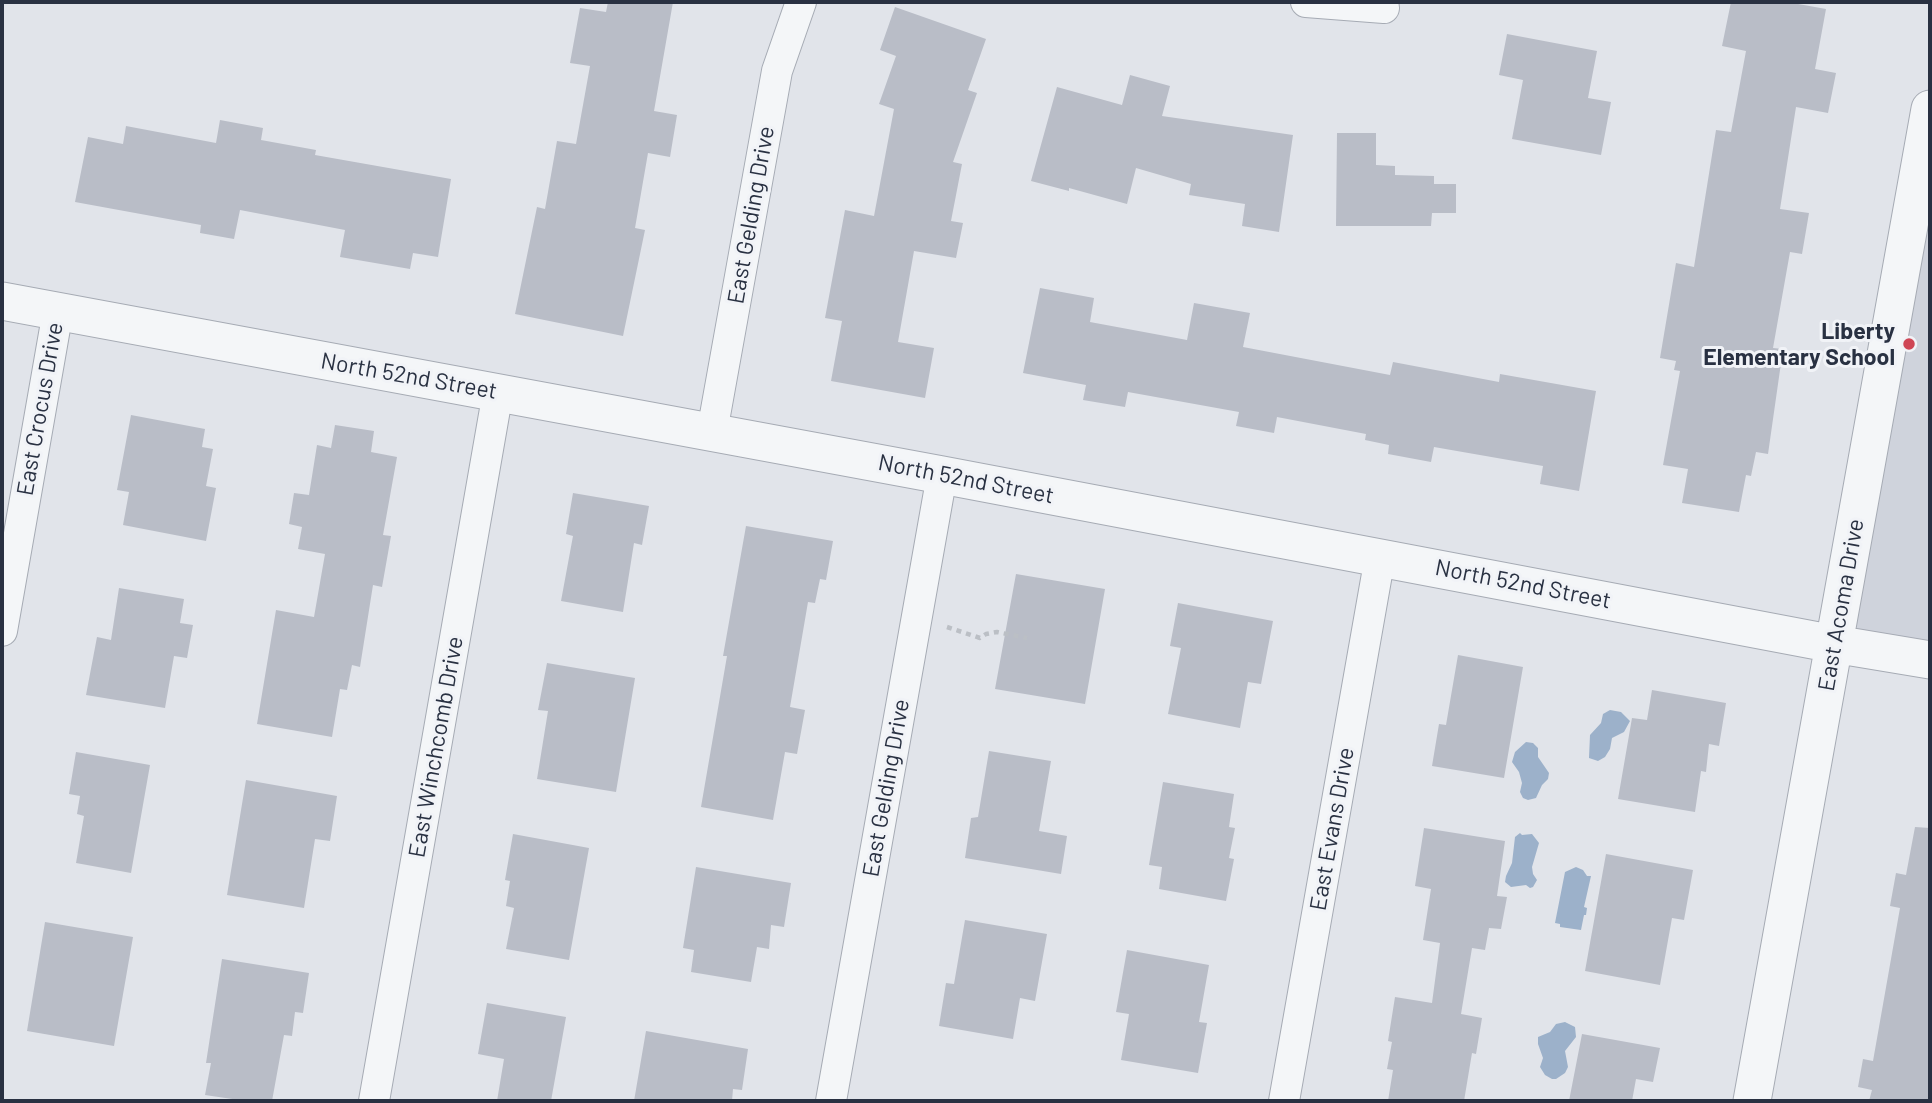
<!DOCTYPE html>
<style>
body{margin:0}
#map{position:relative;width:1932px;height:1103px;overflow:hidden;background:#e1e4ea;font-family:Barlow,sans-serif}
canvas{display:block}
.frame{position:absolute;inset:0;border:4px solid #293142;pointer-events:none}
</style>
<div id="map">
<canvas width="1932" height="1103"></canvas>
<div class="frame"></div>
</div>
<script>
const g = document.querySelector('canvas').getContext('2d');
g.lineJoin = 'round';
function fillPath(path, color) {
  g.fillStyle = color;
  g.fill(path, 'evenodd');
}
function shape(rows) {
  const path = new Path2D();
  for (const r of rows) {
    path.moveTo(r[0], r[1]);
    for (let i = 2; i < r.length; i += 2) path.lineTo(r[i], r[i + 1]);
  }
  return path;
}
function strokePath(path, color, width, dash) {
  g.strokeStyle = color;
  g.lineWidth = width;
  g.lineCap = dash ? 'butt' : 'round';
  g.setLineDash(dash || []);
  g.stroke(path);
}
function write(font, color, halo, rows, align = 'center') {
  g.font = font + ' Barlow,sans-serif';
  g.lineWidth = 6;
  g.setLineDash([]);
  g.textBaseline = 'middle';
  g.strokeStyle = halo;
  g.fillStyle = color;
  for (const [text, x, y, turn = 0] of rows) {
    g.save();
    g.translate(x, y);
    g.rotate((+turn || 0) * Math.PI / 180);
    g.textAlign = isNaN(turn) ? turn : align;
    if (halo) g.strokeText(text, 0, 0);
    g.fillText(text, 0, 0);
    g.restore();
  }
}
fillPath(shape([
 [1930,109,1930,660,1834,644]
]), '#cfd3dc');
fillPath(shape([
 [1610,710,1621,712,1630,721,1624,732,1612,738,1610,749,1605,757,1598,761,1589,758,1590,735,1601,723,1603,714],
 [1526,742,1533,743,1538,748,1538,757,1549,773,1548,779,1542,785,1536,798,1528,800,1523,798,1520,792,1522,783,1519,772,1512,762,1515,752],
 [1520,833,1522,835,1532,834,1539,843,1532,867,1533,874,1537,880,1533,887,1530,888,1526,885,1511,887,1505,882,1506,876,1512,863,1515,837],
 [1576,867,1583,870,1587,876,1591,876,1584,907,1587,908,1586,915,1584,915,1581,930,1560,927,1560,924,1555,923,1565,872],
 [1565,1022,1575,1027,1576,1037,1565,1051,1568,1067,1565,1073,1556,1079,1552,1079,1545,1075,1540,1067,1543,1058,1538,1044,1538,1037,1550,1032,1556,1024]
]), '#9cb1ca');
fillPath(shape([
 [608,2,673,2,654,111,677,115,670,157,648,153,635,228,645,230,623,336,515,314,537,207,545,209,557,141,576,144,590,66,570,63,580,8,606,12],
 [1731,2,1787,2,1826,9,1815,69,1836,73,1828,113,1796,107,1780,209,1809,213,1802,254,1790,252,1773,348,1783,349,1768,454,1756,452,1751,476,1746,475,1739,512,1682,503,1688,469,1663,465,1680,371,1674,370,1676,361,1660,358,1676,263,1694,267,1716,130,1731,132,1746,51,1722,46],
 [895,7,986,39,968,90,977,93,953,162,962,164,951,221,963,223,956,258,914,251,898,342,934,348,925,398,831,381,842,321,825,318,845,210,874,216,894,109,879,104,896,56,880,50],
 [1507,34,1597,51,1588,98,1611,102,1601,155,1512,139,1523,80,1499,75],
 [1130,75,1170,86,1162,116,1293,135,1279,232,1242,226,1245,204,1189,195,1191,184,1136,168,1127,204,1069,188,1069,191,1031,181,1057,87,1122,105],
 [220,120,263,128,261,140,316,150,315,155,451,179,438,257,413,253,410,269,340,257,345,230,240,210,234,239,200,233,201,225,75,202,88,137,123,144,126,126,216,143],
 [1337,133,1376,133,1376,165,1395,166,1395,175,1434,176,1434,184,1456,184,1456,213,1432,213,1431,226,1336,226],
 [1040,288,1094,298,1090,322,1187,340,1194,303,1250,313,1243,347,1390,375,1393,362,1499,382,1500,374,1596,391,1579,491,1540,484,1543,466,1434,447,1431,462,1388,454,1389,445,1365,440,1366,434,1277,417,1274,433,1236,426,1239,412,1128,392,1125,407,1083,400,1086,385,1023,373],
 [131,415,205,429,202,447,213,449,206,486,216,488,206,541,123,525,129,492,117,490],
 [335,425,374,431,371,452,397,457,383,535,391,536,382,587,373,585,360,667,352,665,347,690,340,689,332,737,257,724,276,610,314,617,325,554,298,549,302,527,289,524,294,493,309,495,317,445,331,448],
 [573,493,649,506,642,545,634,543,623,612,561,601,573,536,566,534],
 [746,526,833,541,826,580,820,579,815,603,808,602,790,707,805,710,797,754,785,752,773,820,701,807,727,656,723,656],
 [1016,574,1105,589,1085,704,995,689],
 [119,588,184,599,180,623,193,625,187,658,174,656,165,708,86,695,97,637,111,640],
 [1178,603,1273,621,1261,684,1248,682,1240,728,1168,714,1181,648,1170,646],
 [1458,655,1523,667,1504,778,1432,766,1439,724,1446,725],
 [547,663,635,678,616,792,537,779,548,711,538,710],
 [1652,690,1726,703,1719,746,1709,744,1706,772,1701,771,1695,812,1618,799,1632,718,1647,720],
 [989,751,1051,761,1039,831,1067,836,1061,874,965,858,971,818,978,817],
 [76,752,150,765,131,873,76,863,84,816,77,814,80,796,69,794],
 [246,780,337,796,330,841,315,839,304,908,227,895],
 [1163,782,1234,794,1229,827,1235,828,1229,858,1234,859,1226,901,1159,889,1162,867,1149,865],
 [1915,827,1930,828,1930,1101,1869,1101,1872,1090,1858,1087,1863,1059,1873,1061,1900,908,1890,906,1896,873,1906,875],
 [1424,828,1505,841,1497,896,1507,897,1501,929,1489,928,1485,950,1472,948,1461,1014,1482,1018,1476,1054,1472,1053,1464,1101,1388,1101,1393,1070,1387,1069,1392,1042,1388,1041,1395,997,1432,1003,1440,943,1423,940,1431,889,1415,886],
 [513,834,589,848,569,960,506,949,514,908,506,906,510,881,505,880],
 [1606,854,1693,870,1684,920,1672,918,1660,985,1585,971],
 [696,867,791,883,784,927,771,925,769,949,757,947,751,982,691,972,694,950,683,948],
 [965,920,1047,934,1035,1001,1020,998,1013,1039,939,1026,946,983,954,984],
 [45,922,133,937,114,1046,27,1031],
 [1127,950,1209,965,1199,1022,1207,1023,1198,1073,1121,1060,1129,1014,1116,1012],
 [222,959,309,973,303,1013,295,1012,292,1036,284,1035,272,1101,246,1101,205,1095,211,1063,206,1063],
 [487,1003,566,1017,551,1101,497,1101,504,1059,478,1054],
 [646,1031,748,1049,742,1090,733,1089,732,1101,634,1101],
 [1582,1034,1660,1048,1653,1082,1636,1079,1632,1101,1569,1101]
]), '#b9bdc7');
const minor = shape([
 [1306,2,1384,8],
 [712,432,777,71,801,2],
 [2,631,58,311],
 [374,1101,498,392],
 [831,1101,942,475],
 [1284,1101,1380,557]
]);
const tertiary = shape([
 [2,301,942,475,1834,644,1930,660],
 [1752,1101,1930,109]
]);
strokePath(minor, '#a6abb4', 32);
strokePath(tertiary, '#a6abb4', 39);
strokePath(shape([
 [947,627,980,638,986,634,997,632,1027,638]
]), '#bbbfc5', 4.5, [5, 5]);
strokePath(minor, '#f4f6f8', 30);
strokePath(tertiary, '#f4f6f8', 37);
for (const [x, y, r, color] of [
 [1909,344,7,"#cf4655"]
]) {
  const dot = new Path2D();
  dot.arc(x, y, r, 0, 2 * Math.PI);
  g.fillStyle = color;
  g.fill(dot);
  strokePath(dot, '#f1f3f7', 2.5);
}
write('23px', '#293142', '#f1f3f7', [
 ["East Gelding Drive",751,215,-80],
 ["North 52nd Street",409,376,10],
 ["East Crocus Drive",40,409,-80],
 ["North 52nd Street",966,479,11],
 ["North 52nd Street",1523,584,11],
 ["East Acoma Drive",1841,605,-80],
 ["East Winchcomb Drive",436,747,-80],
 ["East Gelding Drive",886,788,-80],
 ["East Evans Drive",1332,829,-80]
]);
write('bold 23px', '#293142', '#f1f3f7', [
 ["Liberty",1895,331],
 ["Elementary School",1895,357]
], 'right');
</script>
